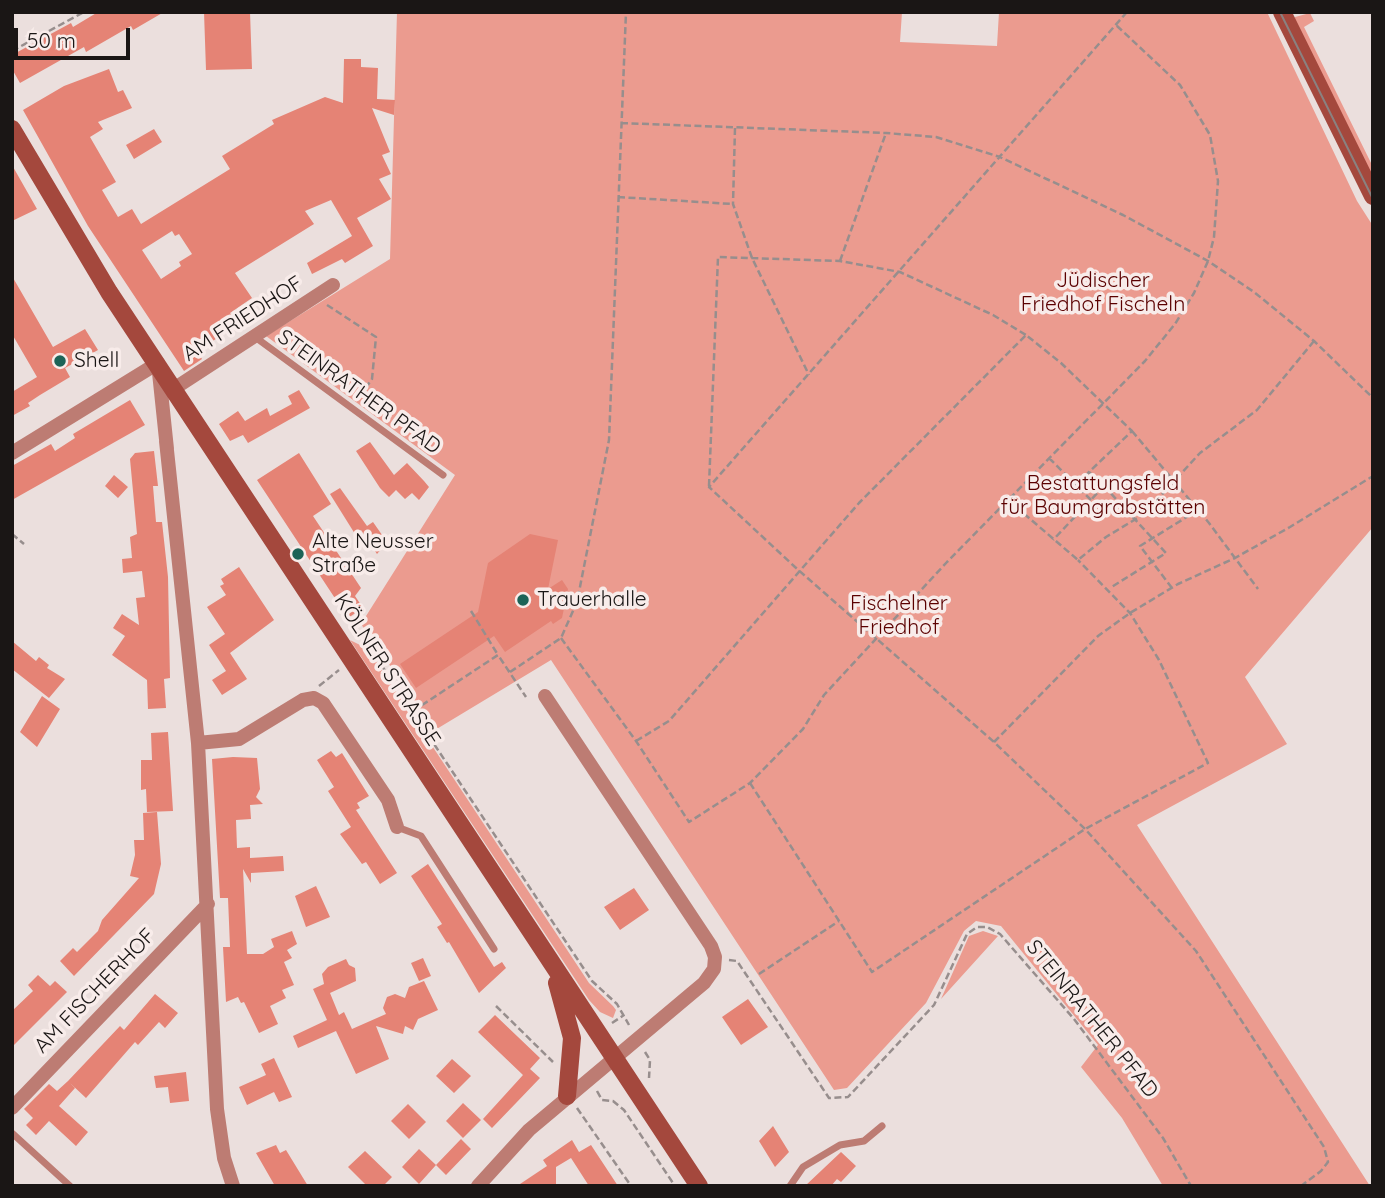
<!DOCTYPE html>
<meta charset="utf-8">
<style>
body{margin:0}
#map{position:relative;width:1385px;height:1198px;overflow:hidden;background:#ebdfdd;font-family:Quicksand,sans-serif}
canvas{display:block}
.frame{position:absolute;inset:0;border:14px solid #1a1615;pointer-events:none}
.scale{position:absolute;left:14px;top:28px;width:116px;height:32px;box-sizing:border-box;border:4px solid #1a1615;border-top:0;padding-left:9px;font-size:21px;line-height:24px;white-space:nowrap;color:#1a1615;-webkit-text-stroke:5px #f8ecea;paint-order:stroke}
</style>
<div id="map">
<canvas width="1385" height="1198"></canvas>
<div class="frame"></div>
<div class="scale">50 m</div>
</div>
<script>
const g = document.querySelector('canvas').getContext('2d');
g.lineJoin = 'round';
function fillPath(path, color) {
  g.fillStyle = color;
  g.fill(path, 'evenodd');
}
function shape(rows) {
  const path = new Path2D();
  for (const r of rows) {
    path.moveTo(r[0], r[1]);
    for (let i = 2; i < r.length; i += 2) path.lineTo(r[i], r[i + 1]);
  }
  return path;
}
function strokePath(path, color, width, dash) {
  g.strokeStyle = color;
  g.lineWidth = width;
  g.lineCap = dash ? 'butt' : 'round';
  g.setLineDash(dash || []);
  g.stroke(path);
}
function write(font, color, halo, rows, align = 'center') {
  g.font = font + ' Quicksand,sans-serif';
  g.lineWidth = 7;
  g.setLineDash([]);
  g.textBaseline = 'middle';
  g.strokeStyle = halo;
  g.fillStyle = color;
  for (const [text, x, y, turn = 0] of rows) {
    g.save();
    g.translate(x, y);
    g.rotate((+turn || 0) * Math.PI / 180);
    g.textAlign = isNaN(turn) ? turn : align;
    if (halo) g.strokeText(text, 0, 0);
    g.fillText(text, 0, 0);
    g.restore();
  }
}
fillPath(shape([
 [397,12,902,12,900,42,997,46,999,12,1267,12,1357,201,1373,226,1373,527,1245,677,1287,744,1137,825,1370,1186,1163,1186,1122,1118,1081,1067,1098,1045,1001,926,976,921,964,931,926,1003,847,1088,834,1090,551,660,435,730,361,624,455,475,266,336,390,259],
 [1310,13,1314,21,1304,27,1373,167,1373,182,1295,24,1295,17],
 [350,640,368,649,589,983,613,1006,616,1010,613,1018,600,1012,589,1000],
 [983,931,998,936,941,999,969,936]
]), '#eb9b8f');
fillPath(shape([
 [98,12,164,12,133,30,131,26,86,52,84,47,20,83,12,69,12,55,71,23,73,27],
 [204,12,250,12,252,69,206,70],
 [344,59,361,59,361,67,378,68,377,99,395,100,394,115,372,108,390,152,382,155,391,174,379,179,391,199,357,218,373,246,345,263,342,259,312,274,307,263,352,236,331,200,305,211,314,224,235,273,252,298,230,313,238,325,197,351,202,359,184,371,88,226,23,110,64,86,109,69,118,92,123,90,132,108,98,122,103,129,90,137,116,182,102,190,118,217,132,209,141,224,230,169,222,156,274,124,272,120,325,97,343,103],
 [172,231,175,236,179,234,192,254,179,262,181,266,161,279,142,250],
 [154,129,162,142,134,159,126,145],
 [12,165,37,209,12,221],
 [12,276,53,347,85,329,98,350,65,368,70,377,40,395,28,403,30,406,12,416,12,392,37,377,12,334],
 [299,390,310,408,248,443,243,435,230,441,219,424,238,411,245,421,267,408,270,416,292,404,288,396],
 [130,400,145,425,12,500,12,466,51,444,55,451,75,438,73,434],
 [370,442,394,475,407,463,424,481,429,487,419,500,412,493,405,499,396,490,389,497,380,488,356,451],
 [154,451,158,486,153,486,156,522,162,522,168,577,170,678,164,679,166,708,148,709,147,680,112,655,125,636,113,628,122,614,139,625,136,598,145,597,142,571,123,573,122,559,132,558,130,537,137,534,130,459,135,453],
 [299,453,331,504,313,516,361,588,355,596,363,608,348,618,257,480],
 [114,475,128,487,118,498,105,486],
 [340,488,367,526,355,534,330,494],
 [373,522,387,542,377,554,361,530],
 [530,534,558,540,548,589,562,580,568,589,562,618,553,624,551,621,505,652,494,636,416,688,400,664,478,612,488,563],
 [239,567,274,620,230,653,247,679,222,695,212,680,226,671,209,645,225,634,207,607,226,595,220,586,224,584,221,579],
 [12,641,36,661,39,657,49,665,47,668,65,679,49,698,12,669],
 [42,696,60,709,37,747,20,732],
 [168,732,173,811,147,812,146,789,141,790,141,760,152,760,151,733],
 [331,751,336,757,342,753,369,796,357,803,360,808,356,810,397,873,380,884,366,862,362,864,340,834,351,827,328,791,334,787,317,760],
 [233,757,257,758,260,789,256,797,263,804,250,805,251,819,236,820,237,848,250,847,250,858,283,856,284,871,251,873,251,883,243,869,247,954,263,954,274,947,271,939,292,931,297,944,287,950,292,958,284,962,294,985,282,990,286,998,270,1006,278,1024,259,1033,244,1002,241,1003,238,997,226,1002,223,947,230,947,228,898,220,898,212,759],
 [157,812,161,864,154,894,74,976,60,961,73,948,77,952,98,931,102,920,139,878,130,876,135,855,134,840,144,840,143,813],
 [428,864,494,967,502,962,506,968,479,993,449,942,447,943,437,927,442,924,411,876],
 [316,886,330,917,306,927,295,896],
 [634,888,649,910,620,930,604,907],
 [423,958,431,976,419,981,411,963],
 [346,959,349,965,355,968,356,981,330,993,339,1015,344,1012,352,1029,386,1014,383,1008,387,997,395,994,405,998,409,987,424,981,438,1010,418,1019,413,1030,405,1026,403,1034,376,1026,389,1059,356,1074,336,1031,298,1048,293,1036,327,1020,313,989,324,984,322,974,328,967],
 [38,975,50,986,55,981,67,992,12,1047,12,1011,33,991,28,985],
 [155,994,178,1013,165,1028,159,1022,138,1045,135,1042,86,1098,70,1083,75,1088,59,1106,88,1132,76,1146,49,1121,36,1135,26,1125,33,1118,24,1109,49,1084,57,1091,68,1081,120,1026,124,1030],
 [748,999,768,1027,741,1045,722,1017],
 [495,1015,540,1058,530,1069,540,1078,492,1128,483,1119,523,1075,478,1032],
 [274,1058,292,1097,279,1102,274,1092,247,1105,239,1087,266,1075,261,1064],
 [452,1059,471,1076,454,1093,436,1076],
 [186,1072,189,1101,170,1103,168,1087,156,1088,154,1076],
 [463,1103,481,1120,463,1138,446,1121],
 [408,1104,426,1122,409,1139,391,1121],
 [773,1126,789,1152,775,1167,759,1141],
 [461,1139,471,1149,446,1175,436,1165,419,1184,402,1167,419,1149,436,1165],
 [572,1140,579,1152,591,1145,618,1186,589,1186,571,1158,556,1167,556,1186,517,1186,547,1166,543,1160],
 [276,1145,280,1153,286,1150,308,1186,275,1186,256,1153],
 [365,1151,392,1177,383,1186,367,1186,348,1167],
 [841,1152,856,1166,841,1182,837,1179,831,1186,805,1186]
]), '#e58375');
strokePath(shape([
 [1127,12,709,487,795,567,994,742,1085,829,1196,951,1324,1147,1328,1162,1321,1171,1301,1186],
 [12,51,84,12],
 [621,123,886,133,936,137,1000,157,1123,215,1208,261,1254,292,1314,341,1373,398],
 [735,128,733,204,752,258,809,375],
 [618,197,733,204],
 [840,261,886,133],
 [327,305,376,337,372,379,357,400],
 [1132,431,1209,523,1258,589],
 [1049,458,1091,500],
 [1077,485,1089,472],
 [709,486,718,257,840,261,900,272,993,315,1026,335],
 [1104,486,1166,553,1110,588],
 [1008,500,1078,560,1106,537,1144,514,1200,453,1257,410,1314,341],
 [12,534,24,544],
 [1172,588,1140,546,1198,510],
 [471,611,498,655],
 [561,638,636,741,689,822,750,783,803,729,824,695,947,562,1145,361,1175,324,1194,293,1208,261,1214,237,1218,181,1210,135,1180,85,1116,25],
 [362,642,370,648,592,981,617,1004,629,1025],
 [510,672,561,638,577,602,609,440,626,12],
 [319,686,339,670],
 [413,711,498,655,526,697],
 [636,741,669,721,859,503,1026,335,1061,363,1132,431,1089,472,1104,486,1053,540],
 [994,742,1098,636,1130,613,1178,584,1235,558,1290,527,1373,476],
 [750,783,872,972,1085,829,1208,763,1159,660,1130,613,1078,560],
 [729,960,737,961,829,1098,848,1097,934,1005,967,934,977,927,987,927,1000,934,1074,1019,1163,1138,1191,1186],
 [759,974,839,921],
 [496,1006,553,1062],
 [612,1023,624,1015],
 [645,1052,650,1060,649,1078],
 [597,1091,602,1100,613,1101,624,1110,675,1186],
 [577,1108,631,1186]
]), '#978e8d', 2.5, [7, 3.5]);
strokePath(shape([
 [255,337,443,475],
 [397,827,421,836,494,949],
 [12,1133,70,1186],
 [790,1186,803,1167,840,1145,864,1141,882,1126]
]), '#bd7c73', 7);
strokePath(shape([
 [175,388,333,285],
 [166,441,198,743,217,1109,224,1158,233,1186],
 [12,453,158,363,167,449],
 [198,743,239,739,303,700,314,698,323,703,388,800,397,827],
 [12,1108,208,904],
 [478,1186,529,1130,704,983,714,969,715,957,711,946,545,696]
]), '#bd7c73', 14);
strokePath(shape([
 [1282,12,1373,196],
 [12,129,109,292,699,1186],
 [557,983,572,1038,567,1096]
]), '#a4483d', 18);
strokePath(shape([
 [1280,12,1373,199]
]), '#8a8180', 2);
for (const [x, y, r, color] of [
 [60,361,7,"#1c6357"],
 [298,554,7,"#1c6357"],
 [523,600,7,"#1c6357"]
]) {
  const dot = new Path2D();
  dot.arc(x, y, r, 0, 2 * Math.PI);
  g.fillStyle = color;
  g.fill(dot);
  strokePath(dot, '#f8ecea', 2.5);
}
write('21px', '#5b0000', '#f8ecea', [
 ["Jüdischer",1103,281],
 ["Friedhof Fischeln",1103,305],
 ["Bestattungsfeld",1103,484],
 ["für Baumgrabstätten",1103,508],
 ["Fischelner",899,604],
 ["Friedhof",899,628]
]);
write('21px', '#1a1615', '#f8ecea', [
 ["AM FRIEDHOF",243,319,-33],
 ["STEINRATHER PFAD",359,392,36],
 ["KÖLNER STRASSE",387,670,57],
 ["AM FISCHERHOF",95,991,-46],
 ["STEINRATHER PFAD",1092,1019,51]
]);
write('21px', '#1a1615', '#f8ecea', [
 ["Shell",74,361],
 ["Alte Neusser",312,542],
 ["Straße",312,566],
 ["Trauerhalle",537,600]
], 'left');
</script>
